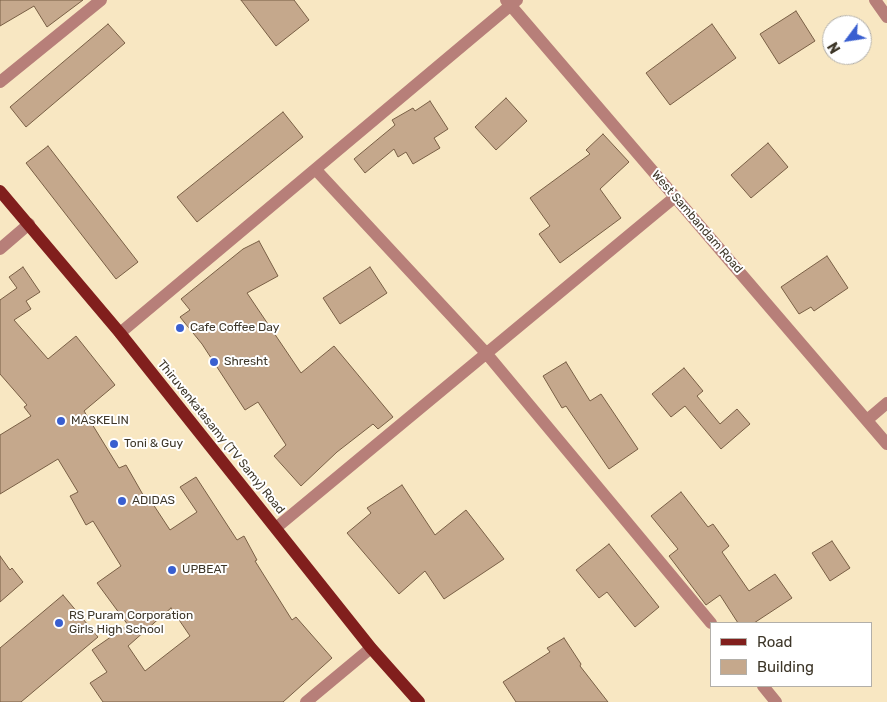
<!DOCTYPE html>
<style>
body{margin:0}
#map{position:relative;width:887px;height:702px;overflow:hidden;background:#f8e7c2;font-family:Rubik,sans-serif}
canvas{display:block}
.legend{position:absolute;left:710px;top:622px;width:162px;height:65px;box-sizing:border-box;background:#fff;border:1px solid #b2afa9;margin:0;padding:6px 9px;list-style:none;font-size:15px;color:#3e3729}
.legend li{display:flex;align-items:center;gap:10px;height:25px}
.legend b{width:25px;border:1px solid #b2afa9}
.north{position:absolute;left:822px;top:15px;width:50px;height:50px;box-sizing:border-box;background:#fff;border:1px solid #b2afa9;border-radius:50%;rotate:239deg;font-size:14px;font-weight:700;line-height:20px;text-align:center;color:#3e3729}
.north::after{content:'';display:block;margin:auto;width:18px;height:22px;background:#395fd0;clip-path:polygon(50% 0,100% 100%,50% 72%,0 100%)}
</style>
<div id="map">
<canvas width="887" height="702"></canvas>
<ul class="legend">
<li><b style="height:6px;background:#811f1d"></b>Road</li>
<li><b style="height:14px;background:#c5a88c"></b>Building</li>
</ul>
<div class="north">N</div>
</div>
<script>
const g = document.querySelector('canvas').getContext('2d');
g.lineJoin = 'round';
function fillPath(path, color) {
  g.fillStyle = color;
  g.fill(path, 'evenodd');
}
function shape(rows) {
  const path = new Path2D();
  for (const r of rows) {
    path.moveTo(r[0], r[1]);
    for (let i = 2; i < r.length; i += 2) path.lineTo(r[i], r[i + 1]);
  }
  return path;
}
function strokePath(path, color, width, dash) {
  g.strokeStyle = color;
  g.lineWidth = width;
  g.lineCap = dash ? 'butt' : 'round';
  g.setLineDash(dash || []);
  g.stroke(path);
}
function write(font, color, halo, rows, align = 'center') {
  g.font = font + ' Rubik,sans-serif';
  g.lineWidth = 4;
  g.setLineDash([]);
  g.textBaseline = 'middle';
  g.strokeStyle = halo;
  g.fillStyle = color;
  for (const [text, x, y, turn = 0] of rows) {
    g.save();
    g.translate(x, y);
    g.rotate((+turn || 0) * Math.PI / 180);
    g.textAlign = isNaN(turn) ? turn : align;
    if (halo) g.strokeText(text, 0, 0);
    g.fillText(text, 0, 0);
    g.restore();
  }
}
const building = shape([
 [0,0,83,0,47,27,34,6,0,26,0,0],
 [241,0,294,0,309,20,276,46,241,0],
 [796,11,815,41,779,64,760,34,796,11],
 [108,24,125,43,26,127,10,107,108,24],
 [712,24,736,58,670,105,646,73,712,24],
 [506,98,527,121,496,150,475,127,506,98],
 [430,101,448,129,434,138,440,148,413,164,406,152,398,157,394,149,365,173,354,159,395,125,392,120,413,108,415,111,430,101],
 [283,112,303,137,197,222,177,197,283,112],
 [603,134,629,162,600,189,621,218,560,263,539,234,550,226,530,198,590,154,586,150,603,134],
 [768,143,788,167,751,198,731,175,768,143],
 [48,146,138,262,116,279,26,163,48,146],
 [259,241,278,276,247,293,301,373,334,346,393,417,378,429,373,424,337,452,301,486,274,456,286,445,258,402,245,410,202,344,180,317,190,310,181,299,243,249,259,241],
 [827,256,848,288,814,311,811,307,799,314,781,287,827,256],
 [23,267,40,292,26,301,31,309,14,320,48,359,76,336,115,385,84,411,119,468,126,465,146,500,149,498,170,530,197,512,180,487,196,477,237,540,244,536,257,560,255,561,292,620,296,617,332,658,283,702,103,702,90,683,107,672,92,650,128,625,97,583,121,566,93,521,86,525,70,496,78,492,58,459,0,494,0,435,31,416,24,407,27,405,0,374,0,300,17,288,9,277,23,267],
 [171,608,190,636,145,671,128,646,171,608],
 [370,267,387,293,340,324,323,298,370,267],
 [566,362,590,401,601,394,638,449,609,469,566,406,562,408,543,376,566,362],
 [684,368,703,391,697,396,720,424,737,409,750,424,721,449,685,406,671,417,652,394,684,368],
 [402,485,435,535,466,510,504,559,444,599,425,571,399,594,347,533,371,513,367,508,402,485],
 [681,492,708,527,713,524,729,546,722,552,749,591,775,574,792,598,754,623,738,623,720,595,706,605,669,556,678,549,651,516,681,492],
 [832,541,850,568,830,581,812,553,832,541],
 [609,544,659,607,635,627,607,592,599,598,576,570,609,544],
 [0,556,10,570,12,568,23,582,0,602,0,556],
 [63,595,98,637,21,702,0,702,0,648,63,595],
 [564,638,581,664,580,666,608,702,516,702,503,682,550,652,547,648,564,638]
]);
fillPath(building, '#c5a88c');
strokePath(building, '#795f45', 1);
strokePath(shape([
 [506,0,887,444],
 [875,0,887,17],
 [0,82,101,0],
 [316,170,486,353,711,623],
 [0,249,29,224],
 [120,333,517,0],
 [867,420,887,403],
 [277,527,675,197],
 [763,686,776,702],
 [306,702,371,648]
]), '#b77f79', 12);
strokePath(shape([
 [0,191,120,333,371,648,419,702]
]), '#811f1d', 12);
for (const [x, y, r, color] of [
 [180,328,5,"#395fd0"],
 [214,362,5,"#395fd0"],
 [61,421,5,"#395fd0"],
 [114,444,5,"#395fd0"],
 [122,501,5,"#395fd0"],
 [172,570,5,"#395fd0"],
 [59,623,5,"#395fd0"]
]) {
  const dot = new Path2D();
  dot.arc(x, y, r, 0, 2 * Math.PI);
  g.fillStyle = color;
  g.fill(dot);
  strokePath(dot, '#fff', 2);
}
write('12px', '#3e3729', '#fff', [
 ["West Sambandam Road",697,222,49],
 ["Thiruvenkatasamy (TV Samy) Road",221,437,51]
]);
write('12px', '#3e3729', '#fff', [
 ["Cafe Coffee Day",190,328],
 ["Shresht",224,362],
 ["MASKELIN",71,421],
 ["Toni & Guy",124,444],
 ["ADIDAS",132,501],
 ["UPBEAT",182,570],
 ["RS Puram Corporation",69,616],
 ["Girls High School",69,630]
], 'left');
</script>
